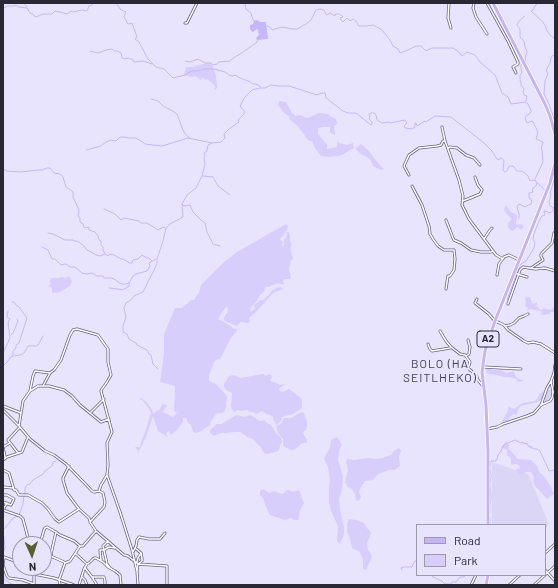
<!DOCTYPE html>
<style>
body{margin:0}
#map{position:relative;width:558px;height:588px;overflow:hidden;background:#e9e4fe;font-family:Barlow,sans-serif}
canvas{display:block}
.frame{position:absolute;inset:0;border:4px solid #2a2834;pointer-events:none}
.legend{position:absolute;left:416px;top:524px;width:130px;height:52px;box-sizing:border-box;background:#e9e4fe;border:1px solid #9d99ad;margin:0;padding:5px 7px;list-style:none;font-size:12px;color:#2a2834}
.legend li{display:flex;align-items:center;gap:8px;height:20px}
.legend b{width:20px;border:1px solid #9d99ad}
.north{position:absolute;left:12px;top:536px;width:40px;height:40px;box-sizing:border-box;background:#e9e4fe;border:1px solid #9d99ad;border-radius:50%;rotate:177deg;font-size:11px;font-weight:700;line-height:16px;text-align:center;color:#2a2834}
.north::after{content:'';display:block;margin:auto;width:14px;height:18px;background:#595f2d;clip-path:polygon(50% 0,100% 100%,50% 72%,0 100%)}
</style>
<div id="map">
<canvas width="558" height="588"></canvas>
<div class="frame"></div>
<ul class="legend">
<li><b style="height:5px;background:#c5b5f3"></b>Road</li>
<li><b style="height:11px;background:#d7cefb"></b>Park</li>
</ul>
<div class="north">N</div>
</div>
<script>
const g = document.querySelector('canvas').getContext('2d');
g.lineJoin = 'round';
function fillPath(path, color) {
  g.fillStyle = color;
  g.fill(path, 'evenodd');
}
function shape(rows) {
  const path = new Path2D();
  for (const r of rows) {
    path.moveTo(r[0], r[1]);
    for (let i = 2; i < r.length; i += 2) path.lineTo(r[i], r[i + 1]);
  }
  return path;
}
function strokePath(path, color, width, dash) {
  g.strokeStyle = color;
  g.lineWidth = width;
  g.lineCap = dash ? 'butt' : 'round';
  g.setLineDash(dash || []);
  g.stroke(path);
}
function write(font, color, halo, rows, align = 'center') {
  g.font = font + ' Barlow,sans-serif';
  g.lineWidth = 4;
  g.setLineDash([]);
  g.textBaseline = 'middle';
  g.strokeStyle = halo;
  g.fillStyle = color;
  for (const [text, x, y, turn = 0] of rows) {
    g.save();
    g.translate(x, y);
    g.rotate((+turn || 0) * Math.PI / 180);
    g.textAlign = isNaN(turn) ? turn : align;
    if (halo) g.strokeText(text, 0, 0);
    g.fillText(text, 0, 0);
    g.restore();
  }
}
fillPath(shape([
 [492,462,527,474,529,476,549,524,545,529,545,525,492,525]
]), '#dcd6f6');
fillPath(shape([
 [211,62,216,76,217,85,217,88,215,90,214,90,215,87,212,83,207,79,205,80,204,78,201,78,202,79,201,80,195,76,191,77,184,75,186,67,192,67],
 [279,101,286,102,292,113,296,116,301,115,306,118,310,117,319,113,328,114,331,117,336,119,337,124,334,126,335,135,330,133,330,127,323,127,318,128,318,134,327,145,327,149,337,147,337,142,347,145,353,143,354,148,342,155,338,156,329,157,321,156,315,148,312,141,308,140,298,126,290,120,289,116,284,113,278,105],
 [361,144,369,151,377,162,384,169,381,170,373,166,370,159,361,154,355,149],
 [506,205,510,211,512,213,514,213,517,216,516,223,517,225,521,224,523,226,523,228,521,230,519,228,517,227,513,231,511,231,508,227,508,223,511,220,511,218,505,212,504,209],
 [286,224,288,226,287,230,280,239,283,242,282,246,284,245,284,239,286,238,287,234,286,233,288,231,290,235,290,242,292,243,290,248,293,259,291,260,289,270,291,276,290,279,285,279,283,280,284,284,280,284,278,283,269,287,265,287,264,292,260,295,258,299,254,304,251,307,250,312,255,309,254,305,261,300,263,300,270,294,272,290,274,290,276,288,281,287,283,289,273,293,256,312,249,318,250,321,248,323,241,322,237,326,227,322,223,319,228,311,227,306,222,312,218,319,231,326,233,329,238,329,231,338,220,359,216,360,214,362,209,376,209,381,216,384,227,396,227,400,226,402,226,408,224,412,221,413,217,413,211,421,210,425,201,431,196,433,193,432,191,425,188,423,186,418,183,418,183,422,177,430,171,435,169,431,166,433,168,437,158,431,153,416,146,437,137,455,138,450,135,447,140,447,140,445,145,432,151,413,149,409,143,401,142,399,140,400,140,398,142,398,148,404,152,410,153,413,155,413,155,412,160,409,162,404,167,405,163,412,173,417,177,413,174,411,175,386,160,382,164,354,164,334,175,308,182,308,191,300,194,300,196,296,199,293,201,285,223,263,237,252],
 [69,276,72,281,70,286,60,292,54,293,52,292,52,288,48,286,51,283,49,281,52,278,59,278,61,277,66,278],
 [530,297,532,303,534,304,537,302,537,304,535,306,538,307,539,309,542,310,543,308,551,310,553,308,555,309,555,312,550,312,550,314,542,315,541,311,530,309,528,311,527,310,528,308,525,306,526,304,525,298],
 [488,368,493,370,501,370,506,373,513,371,514,372,515,375,517,378,524,381,518,382,516,379,510,377,504,377,496,375,489,374,487,373,486,371],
 [263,374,266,376,269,374,271,375,272,378,270,379,271,382,274,382,280,385,285,384,279,389,280,391,283,392,289,389,301,398,302,400,302,408,291,415,284,416,282,417,281,421,277,425,276,425,275,422,273,420,273,417,270,415,266,414,262,411,256,414,253,412,250,412,247,410,241,411,238,410,234,412,232,409,231,406,232,393,226,390,224,387,224,384,229,376,234,375,240,378],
 [547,389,551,390,550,398,546,402,543,402,541,400,538,402,521,406,518,410,517,415,513,414,507,421,501,422,508,411,508,407,512,408,514,409,522,403,534,401,538,398,539,394],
 [301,412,304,413,307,422,307,426,306,430,303,432,304,435,307,440,307,442,301,444,294,450,291,450,283,446,283,439,278,433,276,426,281,424,284,418,291,418],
 [236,415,245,417,250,415,260,421,264,420,267,423,271,425,277,435,280,436,281,438,282,442,278,451,271,453,266,454,263,452,261,447,257,444,253,439,249,438,240,432,236,432,226,433,222,433,218,434,214,436,210,433,210,430,217,424,222,424],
 [337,437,342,445,339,450,338,460,343,477,342,490,339,498,340,510,344,527,344,534,340,544,337,541,338,526,331,511,329,502,329,487,330,480,328,467,324,458,330,448,331,440],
 [506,441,509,445,509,449,518,459,531,460,537,466,539,472,543,475,550,485,554,494,553,495,547,499,535,486,533,482,534,477,531,472,526,472,521,475,515,470,520,468,519,465,516,464,512,465,511,464,511,459,507,455,507,450,506,449,502,448,503,445],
 [399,448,401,451,399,456,400,466,395,470,389,470,378,474,373,480,365,481,360,489,359,492,361,497,359,501,356,500,355,494,352,489,348,487,345,482,348,470,346,462,347,459,354,460,368,458,376,459,382,458,391,455,394,451],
 [263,489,269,493,274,491,282,494,285,492,286,490,289,490,293,492,299,490,304,503,300,510,299,517,298,520,294,520,291,518,285,520,270,515,266,507,263,498,260,495,260,491],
 [349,519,356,520,364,523,367,528,371,532,370,536,367,543,368,550,371,554,372,557,366,570,363,569,363,560,360,552,352,548,350,538,347,531,347,524]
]), '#d7cefb');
fillPath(shape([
 [257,20,260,22,266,22,268,39,257,40,256,38,259,35,258,30,257,29,253,32,251,31,251,30,250,29,250,25,253,24,254,21]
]), '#c6b7f8');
strokePath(shape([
 [24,3,27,7],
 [116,3,121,10,126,12,124,17,128,24,132,23,137,37,135,39,139,42,148,59,156,67,164,69,173,78,185,75,192,71,197,71,205,69,214,69,225,72,229,75,232,76,236,75,238,77,248,81,253,84,255,84,259,85,260,87],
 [243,3,245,4,246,9,251,13,253,20,255,21],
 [538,3,535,6,533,10,531,11,543,22,544,24,546,27,546,29,547,30,550,35,555,39],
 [3,8,8,6,15,6,16,5,19,7,27,8,30,13,33,14,34,16,36,17,43,14,52,14,55,11,60,12,67,14,71,11,73,12,82,10,87,11,89,6,92,5,93,3],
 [525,16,519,21,517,25,520,29,520,37,524,41,525,47,527,51,525,58,526,63],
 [267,26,270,27,272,30,282,27,292,29,297,29,301,27,303,25,305,25,311,20,316,10,320,9,324,10,326,14,327,15,330,13,335,16,335,14,339,14,341,15,343,17,340,18,341,20,343,22,347,18,350,21,353,19,356,21,359,26,367,26,373,25,382,30,390,40,393,46,398,49,400,53,408,50,416,46,421,46,426,51,432,48,453,48,459,52,462,56,467,52,475,55,480,62,495,75,502,93,508,97,511,104,525,102,528,104,531,110,531,112,529,114,527,115,525,118,527,123,532,121,533,122,538,132,536,139,543,142,543,143,541,148,542,150,543,162,535,179],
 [90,51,98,53,106,50,112,49,114,51,117,51,121,53,122,58,125,59,128,58,133,60,134,62,143,61,152,64],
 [555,55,552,56,551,58,550,63,546,70,548,74,547,76,545,81,544,94,549,104,555,122],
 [185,61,190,62,198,59,205,63,211,63,213,65,217,64,219,62,230,61,232,59,240,54,256,43,258,40],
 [523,64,521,65,521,69,522,73,520,75,520,80,521,83,521,85,524,89,523,92,524,95,527,96,526,101],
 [151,99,158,101,163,106,171,110,177,114,183,130,185,134,191,139],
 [86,150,101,146,106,142,111,140,116,141,120,137,123,137,129,138,136,138,141,141,145,144,162,146,188,138,212,143],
 [3,169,7,171,21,172,37,170,42,170,47,168,50,168,54,173,60,174,63,177,66,187,72,191,73,193,73,197,79,210,78,216,80,218,80,222,83,224,84,227,85,228,89,227,89,230,95,232,98,236,99,240,101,241,101,245,103,247,103,250,105,254,108,256,110,254,114,255,121,259,123,259,130,263,132,263,133,260,138,259,142,255,147,258,149,258,152,261],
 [203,176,213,177,218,186,230,195],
 [555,177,550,193,551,195,549,202,550,206,555,208],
 [182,204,184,206,190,205,193,212,201,220,205,223,207,232,213,244,220,246],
 [104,209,115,214,121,220,124,218,139,221,141,223,147,223,158,230,163,227,165,228],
 [519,218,519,213,517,208,518,205,520,204,524,207,531,204,532,202,531,199,529,198,529,193,533,192,532,189,536,186,537,183],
 [48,233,53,234,65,240,73,240,74,241,77,241,83,245,87,250,91,252,96,255,100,256,105,254],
 [42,247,48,250,52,259,55,259,61,265,66,264,70,267,75,267,82,273,87,274,92,273,97,276,103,276,104,278,111,278,114,279,121,284,126,284,129,283],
 [517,273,521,264,526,261,534,248,535,243,533,239,534,234,539,221,542,216,545,215,544,211,545,211,550,213,553,211,553,208],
 [109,288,118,289,122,290,128,287,129,286,129,283,133,276,136,274,147,271,150,266,149,263,156,259],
 [507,300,516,275],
 [11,335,13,333,18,321,17,319],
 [3,353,5,350,5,348,7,345,10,337,8,323,10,319,7,317,8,311],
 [14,356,20,355,24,353,28,346,36,346,38,345,43,336],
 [3,366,7,362,11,357,13,356,13,351,16,348,16,345,19,343,27,318,19,307,16,305,14,302,12,302],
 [158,369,153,364,151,355,149,354,147,350,137,345,136,343,129,339,127,334,123,332,123,326,126,317,124,308,126,303,131,300,134,296,143,292,157,264,157,259,163,241,166,228,170,224,183,217,182,204,187,195,196,188,202,176,205,164,204,158,205,155,204,153,207,151,208,145,212,143,221,142,225,138,224,134,229,129,239,122,238,120,243,115,245,112,240,106,244,98,252,90,260,88,265,88,271,85,279,86,289,86,317,95,322,93,325,93,326,98,343,111,348,113,356,113,371,125,372,124,372,122,369,119,370,116,369,115,369,114,371,113,374,113,376,115,377,120,382,123,389,122,390,123,405,120,407,123,404,126,405,128,412,129,415,127,415,123,416,123,417,126,425,121,426,122,435,116,451,117,484,143,492,151,497,159,499,160,500,158,502,158,504,161,503,170,505,172,507,171,509,166,513,166,517,171,521,171,525,173,528,176,530,181,535,180,537,183,541,186,545,191],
 [490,513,490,505,491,498,490,484,491,477,490,467,491,461,496,461,497,459,498,455,500,453,503,446,508,443,515,440,521,443,523,442,524,444,527,443,527,445,528,445,529,447,531,446,531,448,533,448,535,449,537,449,540,451,544,460,546,464,549,471,555,470],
 [490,517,490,525],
 [3,554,5,547,3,530,10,522,12,519,19,515,23,504,24,495,25,493,25,488,27,485,30,484,33,480,43,474,45,471,52,466,53,462,56,461],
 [402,570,401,568,403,567,412,567,414,562,417,560],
 [3,571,4,579,13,585],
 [431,575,433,577,442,581,445,584,451,584,452,582,456,582,460,577,464,577,465,575]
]), '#c6b7f8', 1);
const minor = shape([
 [449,3,448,18,451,28],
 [474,3,473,8,476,17,487,34],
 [487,3,508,41,518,62,518,64,513,67,516,73],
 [185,23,187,23,197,3],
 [442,127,445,141,459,180,463,196,462,205,469,219,496,255,503,259],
 [448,148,450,147,457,148,466,155,474,158,480,165],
 [409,175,404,166,409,155,419,148,437,146,441,145,443,141,445,141],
 [412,186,422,205,429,226,430,234,433,239,438,246,444,250,454,250,455,259,454,270,450,276,448,276,446,289],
 [463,201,480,194,482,190,478,185,475,177],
 [446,220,453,238,454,240,461,243,471,250,481,252,491,252,493,251],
 [484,239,490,230,492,228],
 [531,268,543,260,541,256,541,254,552,243,554,233,555,232],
 [514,273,527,277],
 [497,275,499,264,504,257,509,255,519,260],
 [477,299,475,303,489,314,494,320,495,321,500,323,504,325,508,330,524,341,528,343,533,342,541,344,555,353],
 [508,304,520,270,523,267,535,269,545,268,555,271],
 [505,326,510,325,514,323,519,318,524,316,528,314],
 [440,331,446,341,451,347],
 [428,344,430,349,432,351,450,348,451,347,460,354,465,355,470,362,468,368,469,369,476,375,478,380,482,385],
 [466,356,469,354,470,347,468,340],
 [483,367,521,369],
 [43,386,50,373,54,370,61,360,70,335,73,330,77,329,98,335,108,349,108,362,111,375,107,382,102,389,101,391,112,432,107,443,108,465,107,475,101,485,99,491],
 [30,391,33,376,35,371,50,373],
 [553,392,551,381,554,373,555,365],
 [541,405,550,401,552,398,553,392,555,392],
 [3,406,21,413],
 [3,410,19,426,30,439,45,451,54,455,66,464,92,491,94,492,99,491,103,493,105,502,104,507,90,522,96,531,124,555,128,556,138,564,142,561,142,558,141,553,135,548],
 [91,412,104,399],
 [19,426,23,401,30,391,38,386,49,386,64,390,72,396,80,405,101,422,109,419],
 [487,429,497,427,503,424,527,416,534,413,541,405,547,388,551,381],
 [18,453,8,440,20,427],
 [5,457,3,447,10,443],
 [3,460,7,457,22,452,28,437],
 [69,466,63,478,63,480,67,493,79,509],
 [3,470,9,473,14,490,16,490,19,495,28,495,42,503,48,509,55,519,59,522,79,509,89,518,90,521],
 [107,475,120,512,132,550,137,571,138,585],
 [3,487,13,488],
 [3,495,7,495,14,499,11,505,3,502],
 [3,510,20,516,23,519,28,538,31,544],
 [3,510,7,503],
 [108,541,103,546,107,564,110,568],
 [40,544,44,530,45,528,47,527,54,531,60,535,74,541,80,546],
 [133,552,136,546,137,540,139,537,149,539,160,539,165,533],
 [44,553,64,562,65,563,59,580,60,585],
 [545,553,555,544],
 [76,554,87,564,89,563,94,558,96,558,103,562,108,567,115,571,120,575,121,585],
 [52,557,51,554,56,532],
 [101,560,100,550,104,550,109,547,115,548],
 [137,562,138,558,141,553],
 [20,563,4,557,3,565,7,576,9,578,23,580,34,584],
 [65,563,70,561,80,546,83,546,96,531],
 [34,568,34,585],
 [85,568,92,577],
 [545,570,555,581],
 [137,571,138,564,167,566,167,585],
 [34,574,54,578,74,585],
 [545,575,555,566],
 [82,577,85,580,87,585],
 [79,585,84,569,87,564],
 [97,585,92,577,104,577,105,581,105,585],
 [471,585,476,575],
 [509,585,520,575],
 [534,585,545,575]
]);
const primary = shape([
 [493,3,545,104,550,116,555,134],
 [488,525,488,451,486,405,482,372,485,351,495,321,550,183,555,164],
 [486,585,488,575]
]);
strokePath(minor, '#696380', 3);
strokePath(primary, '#fff', 4.5);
strokePath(minor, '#fff', 1.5);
strokePath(primary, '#c5b5f3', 3);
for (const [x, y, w] of [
 [488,339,22]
]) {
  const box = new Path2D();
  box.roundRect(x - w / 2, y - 8, w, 16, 3);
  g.fillStyle = '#e9e4fe';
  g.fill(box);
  strokePath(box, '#2a2834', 1);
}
write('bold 10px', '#2a2834', null, [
 ["A2",488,339]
]);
g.letterSpacing = '1px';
write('12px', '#443e58', '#e9e4fe', [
 ["BOLO (HA",440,364],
 ["SEITLHEKO)",440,378]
]);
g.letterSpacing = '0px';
</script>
